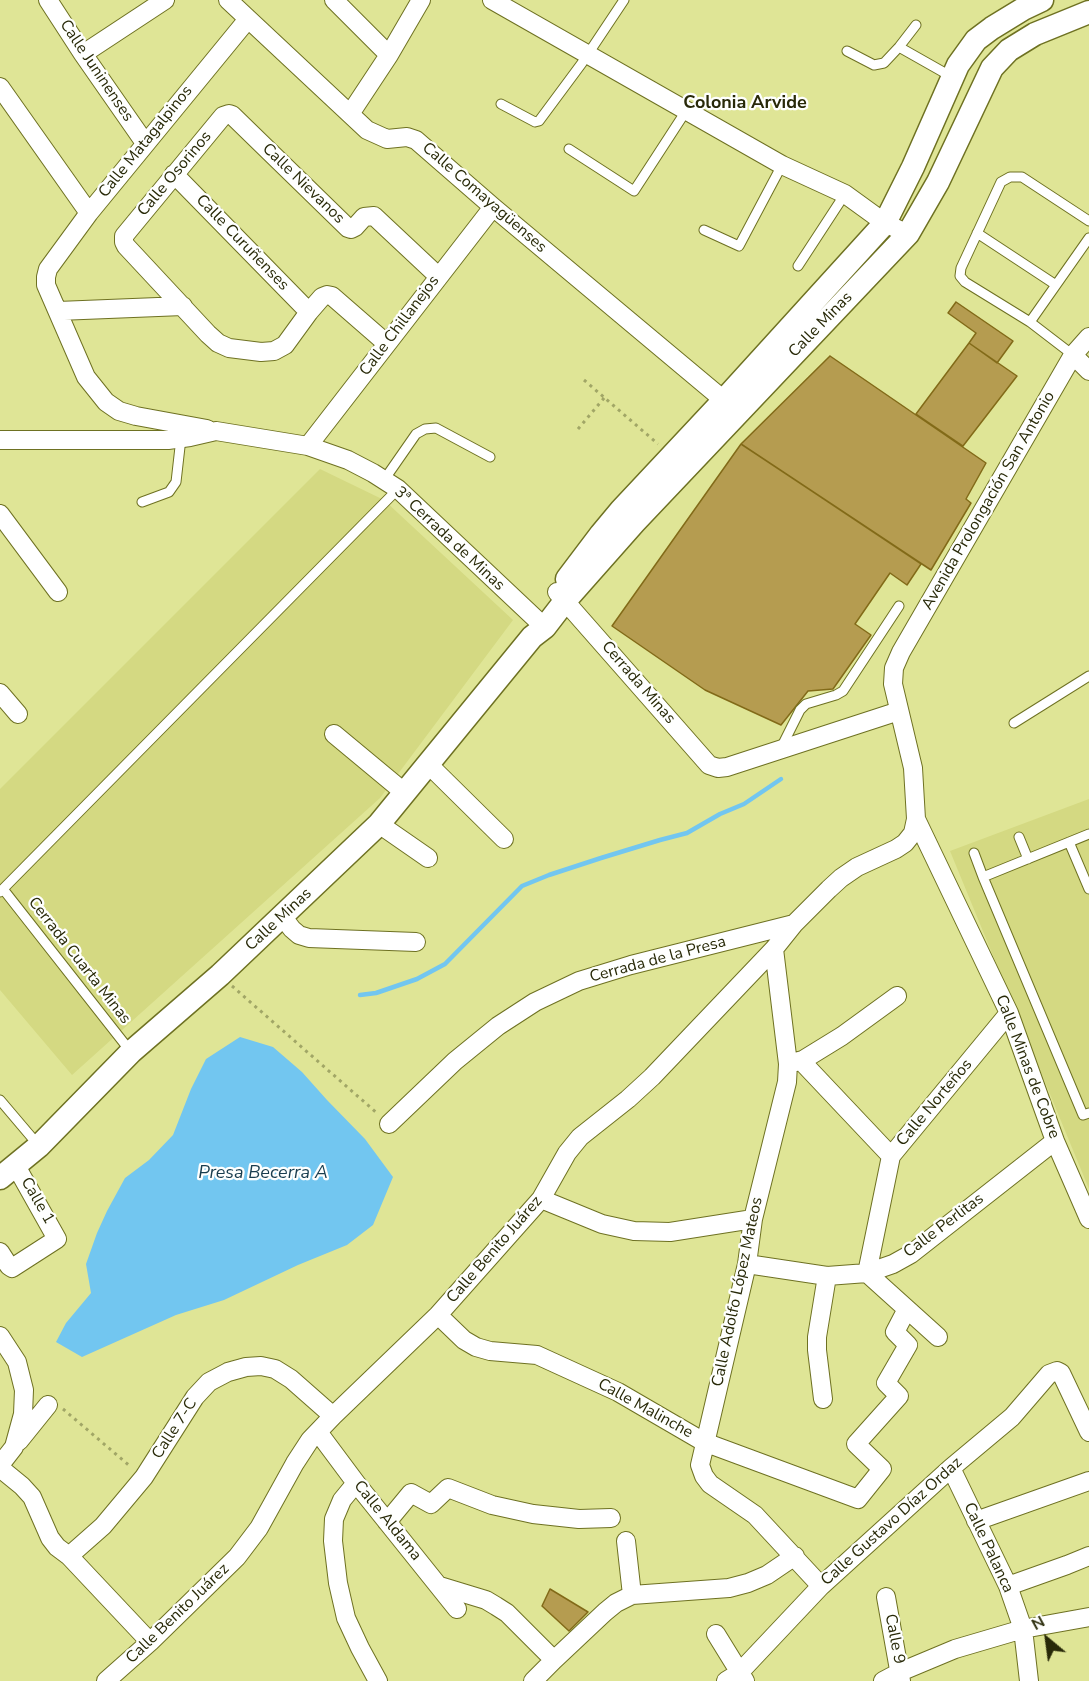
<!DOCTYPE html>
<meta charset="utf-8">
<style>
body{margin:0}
#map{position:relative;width:1089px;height:1681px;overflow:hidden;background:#dfe596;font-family:"Nunito Sans",sans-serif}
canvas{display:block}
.north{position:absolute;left:1017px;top:1609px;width:60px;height:60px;-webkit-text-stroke:4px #fefffe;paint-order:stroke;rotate:331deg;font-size:16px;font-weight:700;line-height:24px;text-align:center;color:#282908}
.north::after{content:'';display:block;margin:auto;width:21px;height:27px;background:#282908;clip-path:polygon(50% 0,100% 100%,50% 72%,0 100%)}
</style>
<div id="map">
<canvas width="1089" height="1681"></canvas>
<div class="north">N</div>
</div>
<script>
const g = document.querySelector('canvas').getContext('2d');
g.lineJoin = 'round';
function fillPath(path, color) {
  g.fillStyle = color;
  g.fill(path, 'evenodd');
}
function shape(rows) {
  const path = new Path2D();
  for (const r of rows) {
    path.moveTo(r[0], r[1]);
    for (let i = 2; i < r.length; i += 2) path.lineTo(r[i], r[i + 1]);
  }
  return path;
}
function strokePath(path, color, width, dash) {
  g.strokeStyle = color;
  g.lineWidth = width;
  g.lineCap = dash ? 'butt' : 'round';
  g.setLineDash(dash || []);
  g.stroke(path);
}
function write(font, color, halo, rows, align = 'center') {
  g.font = font + ' "Nunito Sans",sans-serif';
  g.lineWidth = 4.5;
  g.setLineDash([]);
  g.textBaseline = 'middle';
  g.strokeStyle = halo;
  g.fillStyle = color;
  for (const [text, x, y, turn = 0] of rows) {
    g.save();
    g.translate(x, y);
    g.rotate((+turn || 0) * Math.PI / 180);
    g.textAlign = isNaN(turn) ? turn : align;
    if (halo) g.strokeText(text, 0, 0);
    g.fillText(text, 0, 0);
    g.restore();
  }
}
fillPath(shape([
 [320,469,384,500,513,620,380,798,72,1075,0,990,0,789],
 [1089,799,1089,1189,950,851]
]), '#d4d982');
fillPath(shape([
 [240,1037,273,1047,302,1072,327,1100,365,1139,393,1177,373,1225,347,1245,298,1265,224,1300,176,1315,82,1357,56,1342,66,1323,91,1293,86,1264,97,1233,107,1211,125,1178,149,1160,173,1135,191,1089,206,1059]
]), '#72c6f0');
strokePath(shape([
 [360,995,376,993,417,979,445,964,522,886,549,875,601,858,660,840,687,833,720,814,744,804,781,779]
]), '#72c6f0', 4.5);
const building = shape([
 [956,302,1013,341,997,363,969,343,976,333,948,313,956,302],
 [969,343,1017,376,963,446,916,414,969,343],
 [830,356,986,463,966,499,971,503,931,570,741,444,830,356],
 [741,444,921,564,907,585,890,573,855,624,871,635,833,689,808,691,781,725,705,690,612,626,741,444],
 [550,1589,588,1612,569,1631,542,1606,550,1589]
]);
fillPath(building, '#b59c50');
strokePath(building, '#826a18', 1.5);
const service = shape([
 [899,47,952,77],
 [847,51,874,65,884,63,899,47,916,25],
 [501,104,535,122,539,121,582,63,624,0],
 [569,149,634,191,686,111],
 [704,230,739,246,782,165],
 [977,233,1056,285],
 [798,266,845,194],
 [1030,322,1089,238],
 [1073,355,1030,322,965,282,960,276,961,268,1001,182,1010,177,1022,177,1089,221],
 [384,480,416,434,425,429,436,428,490,457],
 [142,502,169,492,176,482,181,438],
 [1014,723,1089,676],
 [781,748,800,710,806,704,836,695,843,691,899,606],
 [1089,834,983,877,1083,1115,1089,1113],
 [1019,837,1028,859],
 [1069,842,1089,889],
 [974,853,983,877],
 [3,889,131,1052],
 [0,892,398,489],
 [0,1100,39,1146]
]);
const minor = shape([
 [48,0,83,54,145,143],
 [228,0,367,130,387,139,407,137,416,140,493,207,732,407],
 [334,0,389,55],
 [492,0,782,165,845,194,885,223,908,234],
 [83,54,165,0],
 [0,87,89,213],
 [350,114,389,55,421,0],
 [174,174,309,312],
 [58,311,183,306],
 [386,343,332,296,327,295,322,297,309,312,285,345,274,351,261,352,229,348,218,343,208,334,126,246,124,242,124,236,223,116,229,114,232,115,348,228,351,229,355,227,364,217,374,216,438,276],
 [1073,355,1089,371],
 [207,429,136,416,119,411,106,402,86,377,46,285,46,277,48,269,89,213,248,19],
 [0,440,168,440,190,437,216,431,308,446,348,460,373,473,398,489,538,621],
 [308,446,493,207],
 [0,514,58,592],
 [557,592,709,765,718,768,727,767,899,711],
 [0,693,18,714],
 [334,734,405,793],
 [428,764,504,839],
 [916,819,1009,1013,1055,1141,1089,1219],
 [379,824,428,858],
 [282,916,292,929,299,935,309,938,416,942],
 [774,949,788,1064,787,1082,753,1219,747,1264,700,1465,704,1476,710,1484,755,1515,821,1586],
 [788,1064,803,1060,842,1036,897,996],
 [805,1065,891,1156],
 [389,1124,455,1061,498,1026,535,1002,579,981,631,965,794,924],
 [541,1199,602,1224,634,1231,670,1232,753,1219],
 [0,1252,9,1266,12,1268,57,1239,16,1166],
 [747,1264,827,1276,867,1273,893,1264,911,1254,1055,1141],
 [438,1315,464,1340,476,1347,490,1351,537,1355,618,1392,704,1442,858,1499,882,1469,856,1444,899,1396,886,1383,908,1345,895,1332,907,1309],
 [0,1336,17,1362,24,1390,23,1414,14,1447,0,1465],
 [938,1337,867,1273,891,1156,1009,1013],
 [823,1399,817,1350,817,1337,827,1276],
 [318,1432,356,1483,457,1609],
 [19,1441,48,1405],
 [0,1468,22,1486,32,1497,50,1538,57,1547,69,1556,150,1642],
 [951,1468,1008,1586,1023,1629,1029,1681],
 [356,1483,342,1500,334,1519,333,1541,338,1583,346,1618,360,1648,378,1681],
 [976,1521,1089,1481],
 [387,1522,411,1493,431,1504,448,1488,492,1505,533,1514,579,1519,611,1518],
 [626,1541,632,1595],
 [69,1556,103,1526,144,1477,195,1397,209,1382,228,1372,246,1367,261,1366,275,1369,291,1379,333,1416],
 [440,1586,486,1600,496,1606,507,1613,554,1660,533,1681],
 [1008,1586,1067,1565,1089,1556],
 [886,1597,901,1681],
 [716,1634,745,1681],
 [554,1660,605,1612,616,1603,632,1595,729,1588,748,1583,767,1575,795,1556],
 [106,1681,150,1642,237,1557,259,1528,295,1463,310,1440,333,1416,438,1315,541,1199,567,1153,580,1137,628,1099,652,1077,774,949,794,924,829,889,841,878,857,867,896,849,905,843,913,833,916,819,913,768,893,684,894,668,901,652,1073,355,1089,337],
 [726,1681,739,1673,821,1586,951,1468,1012,1417,1049,1374,1057,1371,1061,1373,1089,1432],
 [883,1681,900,1672,955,1649,1023,1629,1089,1617]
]);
const tertiary = shape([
 [567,579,601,534,621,510,724,400,885,223,913,167,958,65,976,40,992,28,1023,9,1042,0],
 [0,1178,39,1146,131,1052,220,975,379,824,532,637,545,627,565,601,634,523,908,234,938,182,992,68,1009,50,1035,34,1089,12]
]);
strokePath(service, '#6e7122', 11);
strokePath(minor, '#6e7122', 20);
strokePath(tertiary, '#6e7122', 25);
strokePath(shape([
 [584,380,658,444],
 [578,429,605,397],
 [232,986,378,1114],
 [63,1409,131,1467]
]), '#a1a666', 3, [3, 4.5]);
strokePath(service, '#fff', 9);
strokePath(minor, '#fff', 18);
strokePath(tertiary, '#fff', 22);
write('16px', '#282908', '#fefffe', [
 ["Calle Juninenses",96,71,56],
 ["Calle Matagalpinos",146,142,-51],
 ["Calle Osorinos",175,174,-50],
 ["Calle Nievanos",303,184,44],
 ["Calle Comayagüenses",484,198,41],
 ["Calle Curuñenses",242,243,46],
 ["Calle Minas",821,325,-46],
 ["Calle Chillanejos",400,326,-53],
 ["Avenida Prolongación San Antonio",989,501,-60],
 ["3ª Cerrada de Minas",449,539,43],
 ["Cerrada Minas",638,683,49],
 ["Calle Minas",279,920,-43],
 ["Cerrada de la Presa",658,960,-15],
 ["Cerrada Cuarta Minas",79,961,52],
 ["Calle Minas de Cobre",1027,1067,69],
 ["Calle Norteños",935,1103,-50],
 ["Calle 1",37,1201,60],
 ["Calle Perlitas",944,1226,-37],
 ["Calle Benito Juárez",495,1250,-49],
 ["Calle Adolfo López Mateos",738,1292,-78],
 ["Calle Malinche",645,1409,29],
 ["Calle 7-C",175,1429,-57],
 ["Calle Aldama",387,1521,51],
 ["Calle Gustavo Díaz Ordaz",892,1522,-42],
 ["Calle Palanca",988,1548,65],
 ["Calle Benito Juárez",178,1614,-44],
 ["Calle 9",894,1639,79]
]);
write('bold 18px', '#282908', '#fefffe', [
 ["Colonia Arvide",745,104]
]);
write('italic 18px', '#183d4f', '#fefffe', [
 ["Presa Becerra A",263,1174]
]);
</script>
